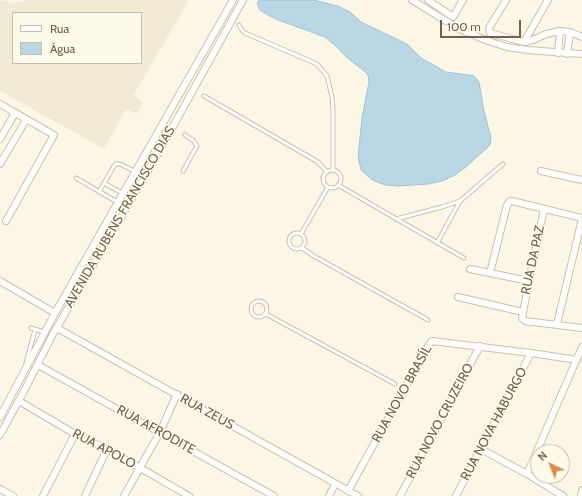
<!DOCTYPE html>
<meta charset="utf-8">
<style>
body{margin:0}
#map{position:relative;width:582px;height:496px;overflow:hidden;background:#fcf7e5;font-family:Cabin,sans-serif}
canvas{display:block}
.legend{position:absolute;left:12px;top:12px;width:130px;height:52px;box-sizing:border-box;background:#fffbeb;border:1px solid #c7bdab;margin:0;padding:5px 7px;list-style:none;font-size:12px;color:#74614b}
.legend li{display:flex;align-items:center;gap:8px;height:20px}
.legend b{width:20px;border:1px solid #c7bdab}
.north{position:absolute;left:530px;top:444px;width:40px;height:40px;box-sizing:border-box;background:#fffbeb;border:1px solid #c7bdab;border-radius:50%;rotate:317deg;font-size:11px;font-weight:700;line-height:16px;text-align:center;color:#74614b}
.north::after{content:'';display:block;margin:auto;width:14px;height:18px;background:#e38a4d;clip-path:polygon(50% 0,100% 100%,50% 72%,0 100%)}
.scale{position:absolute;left:440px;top:20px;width:81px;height:18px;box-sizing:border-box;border:2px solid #74614b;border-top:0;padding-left:5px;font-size:12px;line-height:14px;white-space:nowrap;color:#74614b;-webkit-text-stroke:3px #fffbeb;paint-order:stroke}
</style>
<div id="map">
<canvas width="582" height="496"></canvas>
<ul class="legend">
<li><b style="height:5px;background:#fff"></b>Rua</li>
<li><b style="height:11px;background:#bad7e5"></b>Água</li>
</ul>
<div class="north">N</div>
<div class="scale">100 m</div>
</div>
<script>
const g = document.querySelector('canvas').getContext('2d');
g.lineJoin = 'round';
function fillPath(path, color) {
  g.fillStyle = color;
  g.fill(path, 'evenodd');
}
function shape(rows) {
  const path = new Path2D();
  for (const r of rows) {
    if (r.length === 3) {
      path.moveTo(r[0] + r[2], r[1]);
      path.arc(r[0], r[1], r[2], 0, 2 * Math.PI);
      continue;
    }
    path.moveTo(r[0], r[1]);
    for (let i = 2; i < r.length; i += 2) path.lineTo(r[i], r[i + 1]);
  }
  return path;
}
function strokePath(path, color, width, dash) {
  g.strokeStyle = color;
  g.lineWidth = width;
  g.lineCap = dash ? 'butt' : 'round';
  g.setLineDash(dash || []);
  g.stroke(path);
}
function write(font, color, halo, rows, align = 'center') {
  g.font = font + ' Cabin,sans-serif';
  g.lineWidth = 3;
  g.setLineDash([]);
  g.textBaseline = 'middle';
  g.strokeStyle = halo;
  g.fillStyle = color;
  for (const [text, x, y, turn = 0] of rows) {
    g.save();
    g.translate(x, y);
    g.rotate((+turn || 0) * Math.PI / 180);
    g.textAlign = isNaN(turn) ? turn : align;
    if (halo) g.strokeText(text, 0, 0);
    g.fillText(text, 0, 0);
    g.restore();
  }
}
fillPath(shape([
 [0,0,14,3,29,0,189,0,133,96,143,102,137,114,126,109,104,149,0,91],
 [13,13,141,13,141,63,13,63]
]), '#f3ead4');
const water = shape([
 [259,0,313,0,338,6,350,12,361,22,407,44,421,58,446,72,474,76,479,82,484,111,491,138,490,145,466,167,455,175,442,181,428,184,399,186,385,185,372,180,361,170,358,157,362,118,369,82,368,75,363,70,346,57,336,46,325,37,278,20,266,14,260,10,257,3,259,0]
]);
fillPath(water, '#bad7e5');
strokePath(water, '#a0c4d7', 1);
const service = shape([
 [239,25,241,29,245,33,317,64,327,76,332,97,333,111,333,170],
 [204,96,318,162,327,172],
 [332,179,9],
 [183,171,197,146,194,141,185,135],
 [76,178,117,202],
 [104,183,122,193],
 [338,185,464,258],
 [99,192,114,166,116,164,120,164,134,171],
 [396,219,442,207,460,201,503,164],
 [297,241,8],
 [301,234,328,187],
 [437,243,460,201],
 [302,248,312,255,428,320],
 [259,309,8],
 [266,314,395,384],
 [31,328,44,332],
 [26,363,35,330]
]);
const minor = shape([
 [412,0,459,29,488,41,507,47,528,50,582,54],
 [428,0,453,17,463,0],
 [506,0,489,28,490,33,524,42,533,40,546,34,560,31,570,32,582,37],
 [524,42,548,0],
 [558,53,560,31],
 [567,54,570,32],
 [0,104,54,135,6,221],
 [0,139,15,113],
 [0,164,26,120],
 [541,171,582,180],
 [544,209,529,281,522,318,525,321,582,328],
 [470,269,529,281],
 [490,273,507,205,510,201,512,201,582,218],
 [0,281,55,313],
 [458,297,523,312],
 [557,324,582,219],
 [57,328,358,496],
 [38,365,274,496],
 [19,401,75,434,107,449,189,496],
 [0,417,55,313,233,0],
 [0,435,23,393,53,334,156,157,243,0],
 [481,449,527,474,563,496],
 [527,474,582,347],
 [0,489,13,496],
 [348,491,428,346,432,341,531,353,577,360],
 [43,496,75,434],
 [85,496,107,449],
 [124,496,160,432,177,394],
 [329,496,335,484],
 [400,496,480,346],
 [456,496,531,353],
 [581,496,582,490]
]);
strokePath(service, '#cdc0ac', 5);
strokePath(minor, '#cdc0ac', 8);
strokePath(service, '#fff', 3);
strokePath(minor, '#fff', 6);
write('13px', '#74614b', '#fffbeb', [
 ["AVENIDA RUBENS FRANCISCO DIAS",120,217,-60],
 ["RUA DA PAZ",533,260,-78],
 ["RUA NOVO BRASÍL",402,394,-61],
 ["RUA ZEUS",207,412,29],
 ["RUA NOVO CRUZEIRO",440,421,-62],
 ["RUA NOVA HABURGO",494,424,-62],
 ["RUA AFRODITE",156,430,29],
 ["RUA APOLO",104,449,28]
]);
</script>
